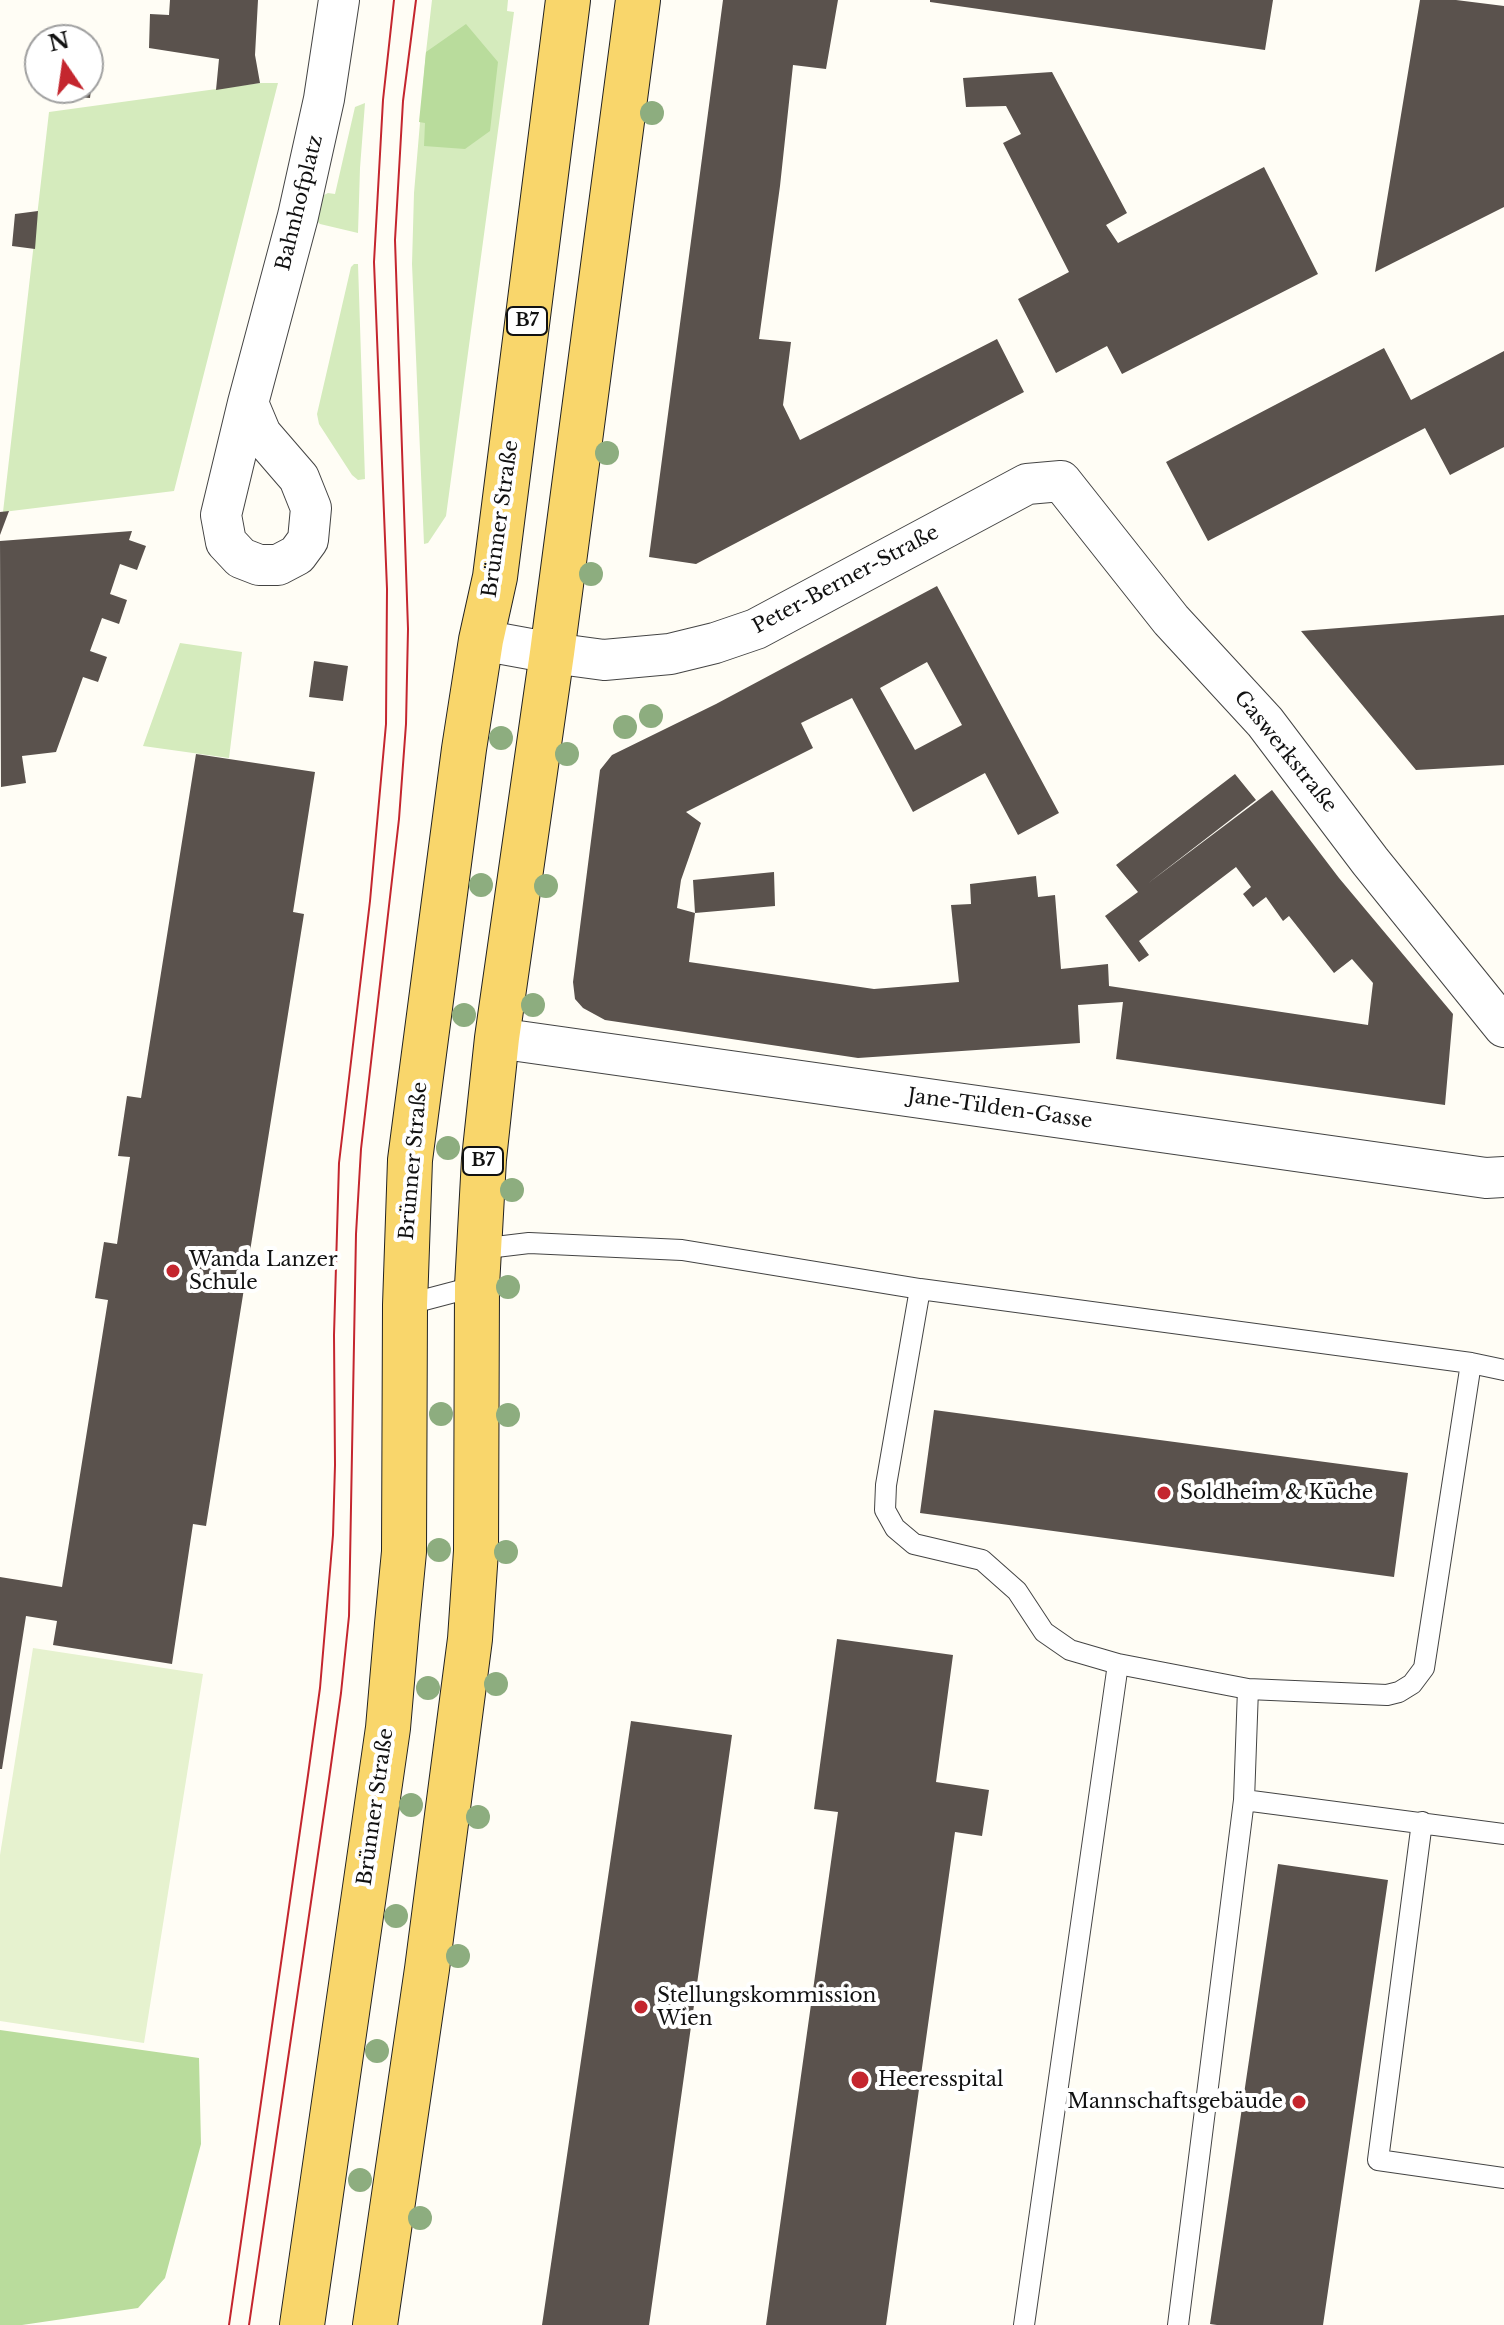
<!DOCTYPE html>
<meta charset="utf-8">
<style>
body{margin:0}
#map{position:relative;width:1504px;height:2325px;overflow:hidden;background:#fffdf5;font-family:"Libre Baskerville",serif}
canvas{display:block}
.north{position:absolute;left:24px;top:24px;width:80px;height:80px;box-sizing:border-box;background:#fff;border:2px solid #a0a0a0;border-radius:50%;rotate:347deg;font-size:22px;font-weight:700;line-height:32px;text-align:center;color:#111}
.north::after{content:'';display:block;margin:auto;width:28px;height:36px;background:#c4262e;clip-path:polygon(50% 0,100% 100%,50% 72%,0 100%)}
</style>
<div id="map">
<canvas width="1504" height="2325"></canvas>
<div class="north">N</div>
</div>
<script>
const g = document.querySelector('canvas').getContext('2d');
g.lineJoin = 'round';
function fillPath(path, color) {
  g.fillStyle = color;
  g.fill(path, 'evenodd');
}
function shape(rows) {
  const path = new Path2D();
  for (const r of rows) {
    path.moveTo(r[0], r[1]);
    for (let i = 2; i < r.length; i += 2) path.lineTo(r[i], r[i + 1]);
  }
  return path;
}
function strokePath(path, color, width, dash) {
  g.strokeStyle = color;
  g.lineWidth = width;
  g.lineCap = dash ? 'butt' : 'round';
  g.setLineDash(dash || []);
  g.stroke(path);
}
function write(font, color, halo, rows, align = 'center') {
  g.font = font + ' "Libre Baskerville",serif';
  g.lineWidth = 8;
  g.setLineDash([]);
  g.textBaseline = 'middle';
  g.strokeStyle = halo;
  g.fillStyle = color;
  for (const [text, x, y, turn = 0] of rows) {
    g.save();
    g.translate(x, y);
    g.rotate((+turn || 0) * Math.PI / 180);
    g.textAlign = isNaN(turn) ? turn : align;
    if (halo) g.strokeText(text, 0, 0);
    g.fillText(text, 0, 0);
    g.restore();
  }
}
fillPath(shape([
 [432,0,508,0,507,11,514,12,446,516,428,543,424,544,412,264,414,193,426,52],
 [260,83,278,83,174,491,3,512,49,112],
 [365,103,360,168,358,233,320,224,317,221,322,196,328,193,335,194,355,107],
 [354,264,358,264,365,479,358,480,352,475,319,424,317,414,351,267],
 [180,643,242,652,229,758,143,746]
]), '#d5ebbd');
fillPath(shape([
 [466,24,498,62,490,131,465,149,424,146,425,123,419,122,426,52],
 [0,2030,199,2058,201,2144,165,2278,138,2308,22,2325,0,2325]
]), '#b9dc9c');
fillPath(shape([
 [33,1648,203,1674,144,2043,0,2021,0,1855]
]), '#e6f2cf');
fillPath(shape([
 [170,0,258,0,255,55,260,83,216,90,219,59,149,48,150,14,169,15],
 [723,0,838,0,826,69,793,65,780,186,759,339,791,342,783,405,800,440,997,339,1024,392,696,564,649,557],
 [930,0,1273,0,1265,50,930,2],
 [1420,0,1456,0,1504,6,1504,207,1375,272],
 [1052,72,1127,213,1106,225,1118,243,1264,167,1318,274,1122,374,1107,346,1056,373,1018,299,1069,272,1003,143,1021,134,1006,106,966,107,963,78],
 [88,81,92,82,90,98,68,96,69,88,88,88],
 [38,211,35,249,12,246,15,214],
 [1384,348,1411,400,1504,351,1504,447,1450,475,1425,428,1208,541,1166,462],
 [9,511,0,535,0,512],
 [132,531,129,540,146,546,137,570,120,564,110,594,127,600,119,624,102,618,90,651,107,657,98,682,83,677,56,752,22,756,26,783,1,787,0,541],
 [937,586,1059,813,1018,835,985,773,913,812,852,698,801,723,813,748,686,812,701,823,681,880,677,908,695,913,689,962,874,989,959,982,951,905,971,904,970,884,1036,876,1038,897,1055,895,1061,969,1108,964,1109,986,1368,1025,1373,983,1352,959,1334,973,1289,916,1283,921,1266,897,1253,907,1243,894,1251,887,1236,867,1139,941,1149,955,1139,962,1105,916,1138,892,1116,865,1235,774,1256,800,1147,884,1272,790,1339,878,1453,1014,1445,1105,1116,1059,1123,1002,1078,1005,1080,1043,858,1058,605,1020,583,1008,575,999,573,982,600,770,612,755,716,704],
 [927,662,962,725,915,750,880,688],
 [1504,615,1504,765,1416,770,1301,631],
 [314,661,348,666,343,701,309,697],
 [196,754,315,772,293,912,304,914,206,1526,193,1524,172,1664,53,1645,57,1621,26,1616,2,1769,0,1769,0,1577,62,1587,108,1300,95,1298,104,1242,117,1244,130,1157,118,1156,127,1096,141,1098],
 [774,872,775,906,695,913,693,880],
 [934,1410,1408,1473,1394,1577,920,1513],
 [837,1639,953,1655,936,1782,989,1790,982,1836,955,1832,886,2325,766,2325,838,1812,814,1809],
 [631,1721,732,1735,649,2325,542,2325],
 [1278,1864,1388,1880,1323,2325,1217,2325,1210,2324]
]), '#5a524d');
const service = shape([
 [479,1249,529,1243,682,1250,920,1289,1471,1363,1504,1370],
 [920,1289,886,1485,885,1510,895,1528,914,1544,982,1560,1017,1591,1044,1632,1070,1650,1118,1664],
 [405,1305,477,1286],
 [1248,1689,1387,1695,1399,1692,1412,1684,1424,1668,1471,1363],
 [1422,1822,1378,2160,1504,2178],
 [1024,2325,1118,1664,1248,1689,1244,1800,1504,1834],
 [1178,2325,1244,1800]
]);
const minor = shape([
 [248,403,261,434,299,478,311,508,308,540,297,555,278,565,259,565,241,558,226,542,221,515,248,403,298,216,324,99,339,0],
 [481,640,552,653,604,660,670,654,715,643,756,629,1027,484,1061,481,1171,620,1265,722,1370,861,1504,1027],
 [497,1038,1486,1178,1504,1177]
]);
const primary = shape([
 [302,2325,388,1728,397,1624,404,1552,405,1305,410,1160,464,749,481,640,495,577,568,0],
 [375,2325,427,1969,470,1639,476,1551,477,1286,484,1159,497,1038,552,653,638,0]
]);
strokePath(service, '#444', 22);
strokePath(minor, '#444', 42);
strokePath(primary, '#222', 46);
strokePath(service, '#fff', 20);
strokePath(minor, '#fff', 40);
strokePath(primary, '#f9d66b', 44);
strokePath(shape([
 [229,2325,308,1775,320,1688,333,1535,335,1465,334,1335,339,1163,370,901,386,724,387,589,374,262,383,100,394,0],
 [249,2325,329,1779,341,1693,349,1616,356,1234,361,1149,399,819,406,724,408,629,395,240,403,101,416,0]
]), '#c4262e', 2);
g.fillStyle = '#8dad7f';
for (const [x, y] of [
 [652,113],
 [607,453],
 [591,574],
 [651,716],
 [625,727],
 [501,738],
 [567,754],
 [481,885],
 [546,886],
 [533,1005],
 [464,1015],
 [448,1148],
 [512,1190],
 [508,1287],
 [441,1414],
 [508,1415],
 [439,1550],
 [506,1552],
 [496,1684],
 [428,1688],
 [411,1805],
 [478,1817],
 [396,1916],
 [458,1956],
 [377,2051],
 [360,2180],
 [420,2218]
]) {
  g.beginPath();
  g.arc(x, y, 12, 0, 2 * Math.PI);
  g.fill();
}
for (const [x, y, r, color] of [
 [173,1271,8,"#c4262e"],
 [1164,1493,8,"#c4262e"],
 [641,2007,8,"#c4262e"],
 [860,2080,10,"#c4262e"],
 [1299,2102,8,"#c4262e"]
]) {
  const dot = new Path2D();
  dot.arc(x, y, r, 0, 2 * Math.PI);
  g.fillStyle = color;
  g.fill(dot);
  strokePath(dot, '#fff', 3);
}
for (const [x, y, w] of [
 [527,321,40],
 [483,1161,40]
]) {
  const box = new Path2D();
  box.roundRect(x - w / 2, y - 14, w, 28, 6);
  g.fillStyle = '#fff';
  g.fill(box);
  strokePath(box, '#111', 2);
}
write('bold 18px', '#111', null, [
 ["B7",527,321],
 ["B7",483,1161]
]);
write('20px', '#111', '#fff', [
 ["Bahnhofplatz",300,203,-76],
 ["Brünner Straße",501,519,-82],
 ["Peter-Berner-Straße",846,580,-28],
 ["Gaswerkstraße",1285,752,51],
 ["Jane-Tilden-Gasse",1000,1109,8],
 ["Brünner Straße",414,1161,-85],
 ["Brünner Straße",376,1807,-82]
]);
write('20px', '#111', '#fff', [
 ["Wanda Lanzer",189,1260],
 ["Schule",189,1283],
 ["Soldheim & Küche",1180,1493],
 ["Stellungskommission",657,1996],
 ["Wien",657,2019],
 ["Heeresspital",878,2080],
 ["Mannschaftsgebäude",1283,2102,"right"]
], 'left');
</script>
